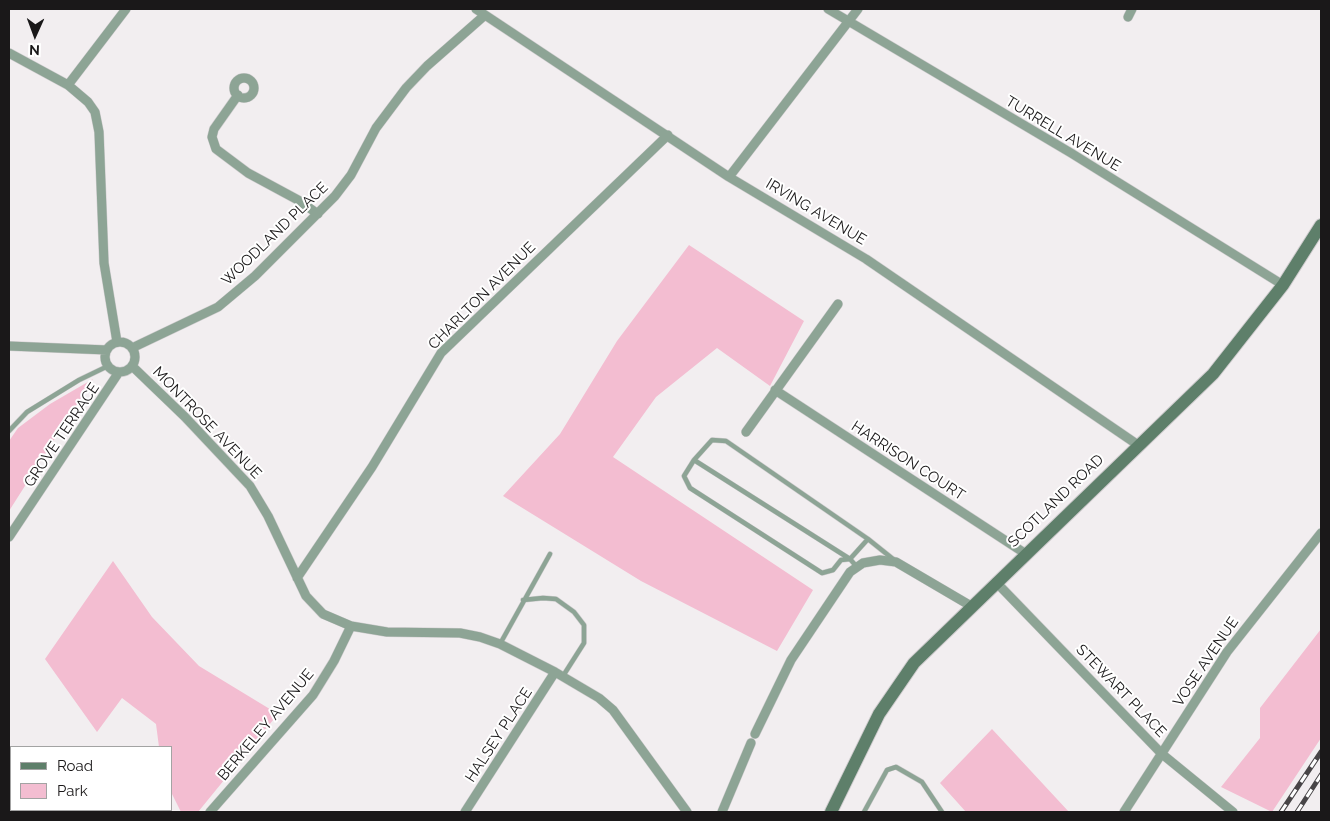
<!DOCTYPE html>
<style>
body{margin:0}
#map{position:relative;width:1330px;height:821px;overflow:hidden;background:#f2eef0;font-family:Raleway,sans-serif}
canvas{display:block}
.frame{position:absolute;inset:0;border:10px solid #1a1819;pointer-events:none}
.legend{position:absolute;left:10px;top:746px;width:162px;height:65px;box-sizing:border-box;background:#fff;border:1px solid #a3a3a3;margin:0;padding:6px 9px;list-style:none;font-size:15px;color:#1a1819}
.legend li{display:flex;align-items:center;gap:10px;height:25px}
.legend b{width:25px;border:1px solid #a3a3a3}
.north{position:absolute;left:10px;top:10px;width:50px;height:50px;-webkit-text-stroke:4px #fff;paint-order:stroke;rotate:182deg;font-size:14px;font-weight:700;line-height:20px;text-align:center;color:#1a1819}
.north::after{content:'';display:block;margin:auto;width:18px;height:22px;background:#1a1819;clip-path:polygon(50% 0,100% 100%,50% 72%,0 100%)}
</style>
<div id="map">
<canvas width="1330" height="821"></canvas>
<div class="frame"></div>
<ul class="legend">
<li><b style="height:6px;background:#5e7f6a"></b>Road</li>
<li><b style="height:14px;background:#f3bdd1"></b>Park</li>
</ul>
<div class="north">N</div>
</div>
<script>
const g = document.querySelector('canvas').getContext('2d');
g.lineJoin = 'round';
function fillPath(path, color) {
  g.fillStyle = color;
  g.fill(path, 'evenodd');
}
function shape(rows) {
  const path = new Path2D();
  for (const r of rows) {
    if (r.length === 3) {
      path.moveTo(r[0] + r[2], r[1]);
      path.arc(r[0], r[1], r[2], 0, 2 * Math.PI);
      continue;
    }
    path.moveTo(r[0], r[1]);
    for (let i = 2; i < r.length; i += 2) path.lineTo(r[i], r[i + 1]);
  }
  return path;
}
function strokePath(path, color, width, dash) {
  g.strokeStyle = color;
  g.lineWidth = width;
  g.lineCap = dash ? 'butt' : 'round';
  g.setLineDash(dash || []);
  g.stroke(path);
}
function write(font, color, halo, rows, align = 'center') {
  g.font = font + ' Raleway,sans-serif';
  g.lineWidth = 4;
  g.setLineDash([]);
  g.textBaseline = 'middle';
  g.strokeStyle = halo;
  g.fillStyle = color;
  for (const [text, x, y, turn = 0] of rows) {
    g.save();
    g.translate(x, y);
    g.rotate((+turn || 0) * Math.PI / 180);
    g.textAlign = isNaN(turn) ? turn : align;
    if (halo) g.strokeText(text, 0, 0);
    g.fillText(text, 0, 0);
    g.restore();
  }
}
fillPath(shape([
 [689,245,804,321,770,386,717,348,656,397,613,457,813,590,777,651,641,581,503,496,560,434,617,341],
 [93,379,9,511,9,512,9,441,18,428,50,404],
 [113,561,152,617,199,666,278,714,198,812,181,812,171,792,171,747,159,747,156,724,122,698,97,732,45,659],
 [1321,629,1321,738,1272,812,1221,787,1260,738,1260,708],
 [992,729,1069,812,966,812,940,783]
]), '#f3bdd1');
const service = shape([
 [9,431,27,412,79,380,108,366],
 [694,460,850,559,857,567],
 [868,539,850,559,841,560,833,570,822,573,690,488,684,476,694,460,712,440,726,441,868,539,893,559],
 [523,600,543,598,556,599,574,612,584,625,584,643,563,676],
 [500,644,550,554],
 [864,812,887,770,896,767,922,782,942,812]
]);
const minor = shape([
 [476,9,729,177,866,259,1138,445],
 [828,9,1071,153,1283,285],
 [1128,17,1132,9],
 [9,53,68,85,88,102,95,112,99,132,104,263,117,342],
 [244,88,10],
 [68,85,126,9],
 [238,95,214,129,212,137,216,149,248,173,298,200,318,214],
 [729,177,858,9],
 [120,357,15],
 [9,346,107,350],
 [132,348,218,307,255,276,335,196,351,175,376,128,406,88,427,66,485,15],
 [132,366,185,417,250,486,268,516,306,596,323,614,351,626,387,632,460,633,480,637,500,644,555,672,599,698,613,710,687,812],
 [775,390,1026,554],
 [746,432,838,304],
 [9,537,119,372],
 [297,578,372,467,441,353,668,135],
 [996,582,1162,754,1233,812],
 [755,734,791,660,850,572,863,563,880,560,896,562,971,606],
 [9,757,11,759],
 [79,810,83,812],
 [210,812,313,695,334,661,351,626],
 [465,812,555,672],
 [722,812,751,743],
 [1124,812,1227,652,1321,533]
]);
const secondary = shape([
 [831,812,879,714,914,663,1213,374,1283,285,1321,225]
]);
strokePath(service, '#cfccce', 5.5);
strokePath(minor, '#cfccce', 10);
strokePath(secondary, '#cfccce', 14);
strokePath(service, '#8da495', 4.5);
strokePath(minor, '#8da495', 9);
strokePath(secondary, '#5e7f6a', 12);
const rail = shape([
 [1281,812,1321,752],
 [1297,812,1321,775]
]);
strokePath(rail, '#484547', 5);
strokePath(rail, '#fff', 3, [9]);
write('15px', '#1a1819', '#fff', [
 ["TURRELL AVENUE",1063,134,31],
 ["IRVING AVENUE",816,212,31],
 ["WOODLAND PLACE",275,234,-44],
 ["CHARLTON AVENUE",482,296,-45],
 ["MONTROSE AVENUE",207,423,46],
 ["GROVE TERRACE",62,435,-56],
 ["HARRISON COURT",908,461,33],
 ["SCOTLAND ROAD",1056,501,-44],
 ["VOSE AVENUE",1206,662,-56],
 ["STEWART PLACE",1121,691,46],
 ["BERKELEY AVENUE",266,725,-50],
 ["HALSEY PLACE",499,735,-57]
]);
</script>
